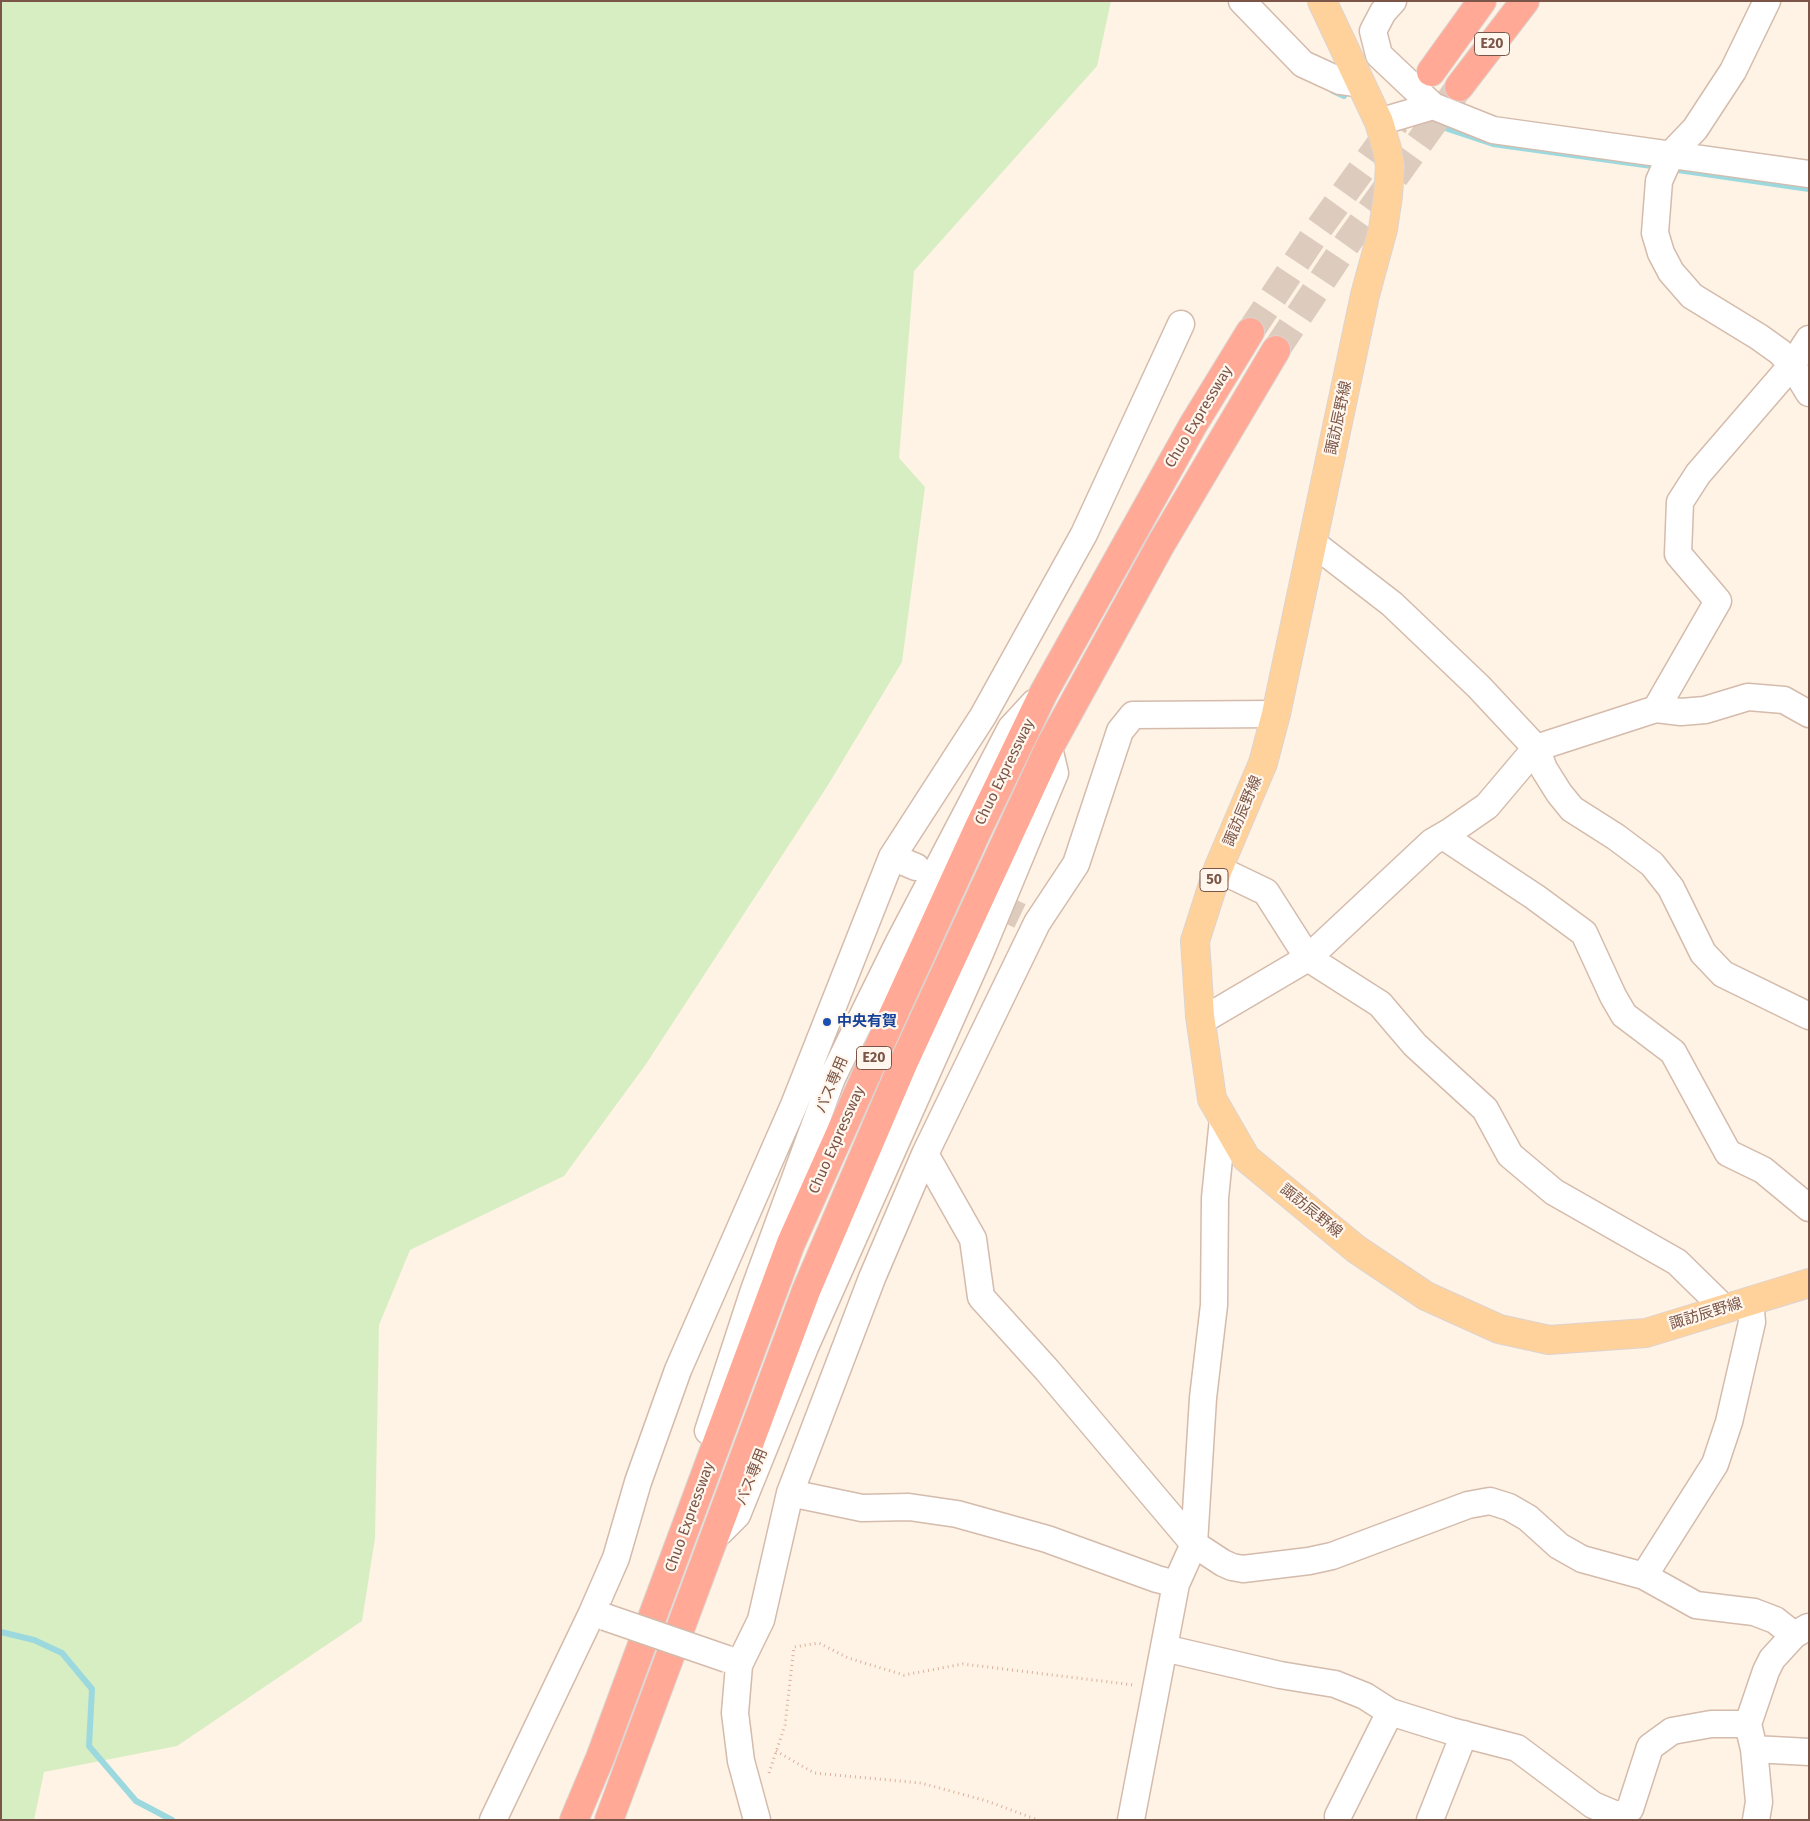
<!DOCTYPE html>
<meta charset="utf-8">
<style>
body{margin:0}
#map{position:relative;width:1810px;height:1821px;overflow:hidden;background:#fef3e5;font-family:"Fira Sans",sans-serif}
canvas{display:block}
.frame{position:absolute;inset:0;border:2px solid #7b5547;pointer-events:none}
</style>
<div id="map">
<canvas width="1810" height="1821"></canvas>
<div class="frame"></div>
</div>
<script>
const g = document.querySelector('canvas').getContext('2d');
g.lineJoin = 'round';
function fillPath(path, color) {
  g.fillStyle = color;
  g.fill(path, 'evenodd');
}
function shape(rows) {
  const path = new Path2D();
  for (const r of rows) {
    path.moveTo(r[0], r[1]);
    for (let i = 2; i < r.length; i += 2) path.lineTo(r[i], r[i + 1]);
  }
  return path;
}
function strokePath(path, color, width, dash) {
  g.strokeStyle = color;
  g.lineWidth = width;
  g.lineCap = dash ? 'butt' : 'round';
  g.setLineDash(dash || []);
  g.stroke(path);
}
function write(font, color, halo, rows, align = 'center') {
  g.font = font + ' "Fira Sans","Noto Sans JP",sans-serif';
  g.lineWidth = 4.5;
  g.setLineDash([]);
  g.textBaseline = 'middle';
  g.strokeStyle = halo;
  g.fillStyle = color;
  for (const [text, x, y, turn = 0] of rows) {
    g.save();
    g.translate(x, y);
    g.rotate((+turn || 0) * Math.PI / 180);
    g.textAlign = isNaN(turn) ? turn : align;
    if (halo) g.strokeText(text, 0, 0);
    g.fillText(text, 0, 0);
    g.restore();
  }
}
fillPath(shape([
 [1,1,1111,1,1097,66,914,271,899,458,925,487,902,662,828,785,646,1064,564,1176,410,1250,379,1325,375,1538,362,1621,177,1746,44,1772,34,1820,1,1820]
]), '#d7eec2');
strokePath(shape([
 [1333,91,1344,96],
 [1433,124,1493,144,1659,167],
 [1671,169,1809,189],
 [1,1632,34,1640,62,1653,92,1689,89,1746,136,1801,172,1820]
]), '#9cd9de', 6);
strokePath(shape([
 [933,874,1020,916]
]), '#ddccbe', 26, [26, 13]);
strokePath(shape([
 [1250,332,1317,231,1396,122],
 [1276,350,1343,249,1457,90]
]), '#ddccbe', 28, [28, 14]);
const minor = shape([
 [1242,1,1303,64,1340,81,1361,84],
 [1393,1,1383,12,1373,31,1379,55,1433,106,1493,130,1809,174],
 [1767,1,1733,71,1695,129,1671,154,1659,181,1655,233,1661,253,1671,272,1692,296,1759,337,1780,352,1792,365,1809,393],
 [1379,122,1433,106],
 [1313,543,1392,604,1479,687,1536,748,1544,769,1559,793,1572,809,1616,837,1652,864,1671,888,1703,953,1723,974,1809,1016],
 [1656,709,1718,601,1678,554,1680,502,1698,474,1792,365,1809,339],
 [1443,836,1535,897,1584,933,1613,996,1624,1015,1673,1052,1728,1153,1763,1170,1809,1208],
 [892,857,983,716,1084,534,1181,324],
 [1218,869,1266,892,1308,958,1380,1004,1415,1045,1485,1109,1510,1155,1554,1192,1677,1262,1724,1308],
 [1201,1021,1308,958,1432,842,1451,831,1487,806,1536,748,1656,709,1681,712,1705,710,1748,697,1784,700,1809,714],
 [925,1154,973,1239,981,1297,1047,1370,1194,1544,1223,1563,1232,1567,1243,1569,1309,1561,1332,1556,1468,1505,1490,1501,1509,1507,1528,1518,1559,1546,1582,1559,1644,1576,1696,1605,1754,1612,1775,1620,1794,1635],
 [708,1431,754,1290,832,1078,899,942,1011,728,1034,703],
 [790,1493,862,1508,909,1507,957,1514,1047,1539,1157,1579,1176,1584],
 [720,1532,737,1515,805,1347,981,951,1055,773,1049,748],
 [1644,1576,1715,1464,1729,1422,1752,1322,1750,1301],
 [1164,1648,1280,1675,1335,1684,1365,1696,1390,1712,1451,1731,1517,1748,1593,1805,1619,1816,1630,1809,1650,1747,1672,1731,1711,1724,1748,1724],
 [1754,1749,1809,1752],
 [1338,1816,1390,1712],
 [493,1820,592,1613,616,1558,638,1482,678,1370,794,1105,892,857,916,867],
 [757,1820,741,1761,735,1713,739,1665,761,1620,790,1493,872,1278,925,1154,1037,923,1076,864,1120,731,1133,715,1276,714],
 [1131,1820,1176,1584,1194,1544,1203,1398,1214,1305,1215,1198,1223,1119],
 [1430,1820,1464,1734],
 [1756,1820,1759,1802,1754,1749,1748,1724,1766,1671,1772,1659,1794,1635,1808,1627]
]);
const major = shape([
 [1322,1,1379,122,1387,149,1390,166,1388,196,1383,229,1365,295,1276,714,1263,763,1218,869,1195,941,1200,1016,1212,1099,1246,1158,1356,1249,1426,1296,1499,1329,1549,1340,1646,1333,1809,1283]
]);
const highway = shape([
 [1431,72,1482,1],
 [1459,87,1525,1],
 [574,1820,600,1758,791,1243,890,1022,978,829,1044,692,1193,425,1250,332],
 [609,1820,806,1291,903,1064,1049,748,1161,544,1276,350]
]);
strokePath(minor, '#d4bbac', 29);
strokePath(major, '#ddd3cf', 30);
strokePath(highway, '#ddd3cf', 30);
strokePath(shape([
 [776,1751,814,1773,921,1783,987,1801,1038,1820],
 [769,1773,785,1725,794,1647,819,1643,848,1658,904,1675,963,1664,1134,1685]
]), '#dcb09c', 3, [1, 4]);
strokePath(minor, '#fff', 26);
strokePath(major, '#ffd29c', 28);
strokePath(highway, '#ffa996', 28);
const minorBridge = shape([
 [605,1617,727,1659]
]);
strokePath(minorBridge, '#d4bbac', 29, []);
strokePath(minorBridge, '#fff', 26);
for (const [x, y, r, color] of [
 [827,1022,5,"#1a4fb4"]
]) {
  const dot = new Path2D();
  dot.arc(x, y, r, 0, 2 * Math.PI);
  g.fillStyle = color;
  g.fill(dot);
  strokePath(dot, '#fff7ee', 2);
}
for (const [x, y, w] of [
 [1492,44,35],
 [1214,880,28],
 [874,1058,35]
]) {
  const box = new Path2D();
  box.roundRect(x - w / 2, y - 11.5, w, 23, 4);
  g.fillStyle = '#fff7ee';
  g.fill(box);
  strokePath(box, '#7b5547', 1);
}
write('bold 14px', '#7b5547', null, [
 ["E20",1492,44],
 ["50",1214,880],
 ["E20",874,1058]
]);
write('15px', '#7b5547', '#fff7ee', [
 ["Chuo Expressway",1199,417,-59],
 ["諏訪辰野線",1339,418,-78],
 ["Chuo Expressway",1005,772,-64],
 ["諏訪辰野線",1243,811,-67],
 ["バス専用",832,1085,-67],
 ["Chuo Expressway",837,1140,-66],
 ["諏訪辰野線",1311,1211,39],
 ["諏訪辰野線",1706,1314,-17],
 ["バス専用",752,1477,-68],
 ["Chuo Expressway",690,1517,-70]
]);
write('bold 15px', '#164399', '#fff7ee', [
 ["中央有賀",837,1022]
], 'left');
</script>
